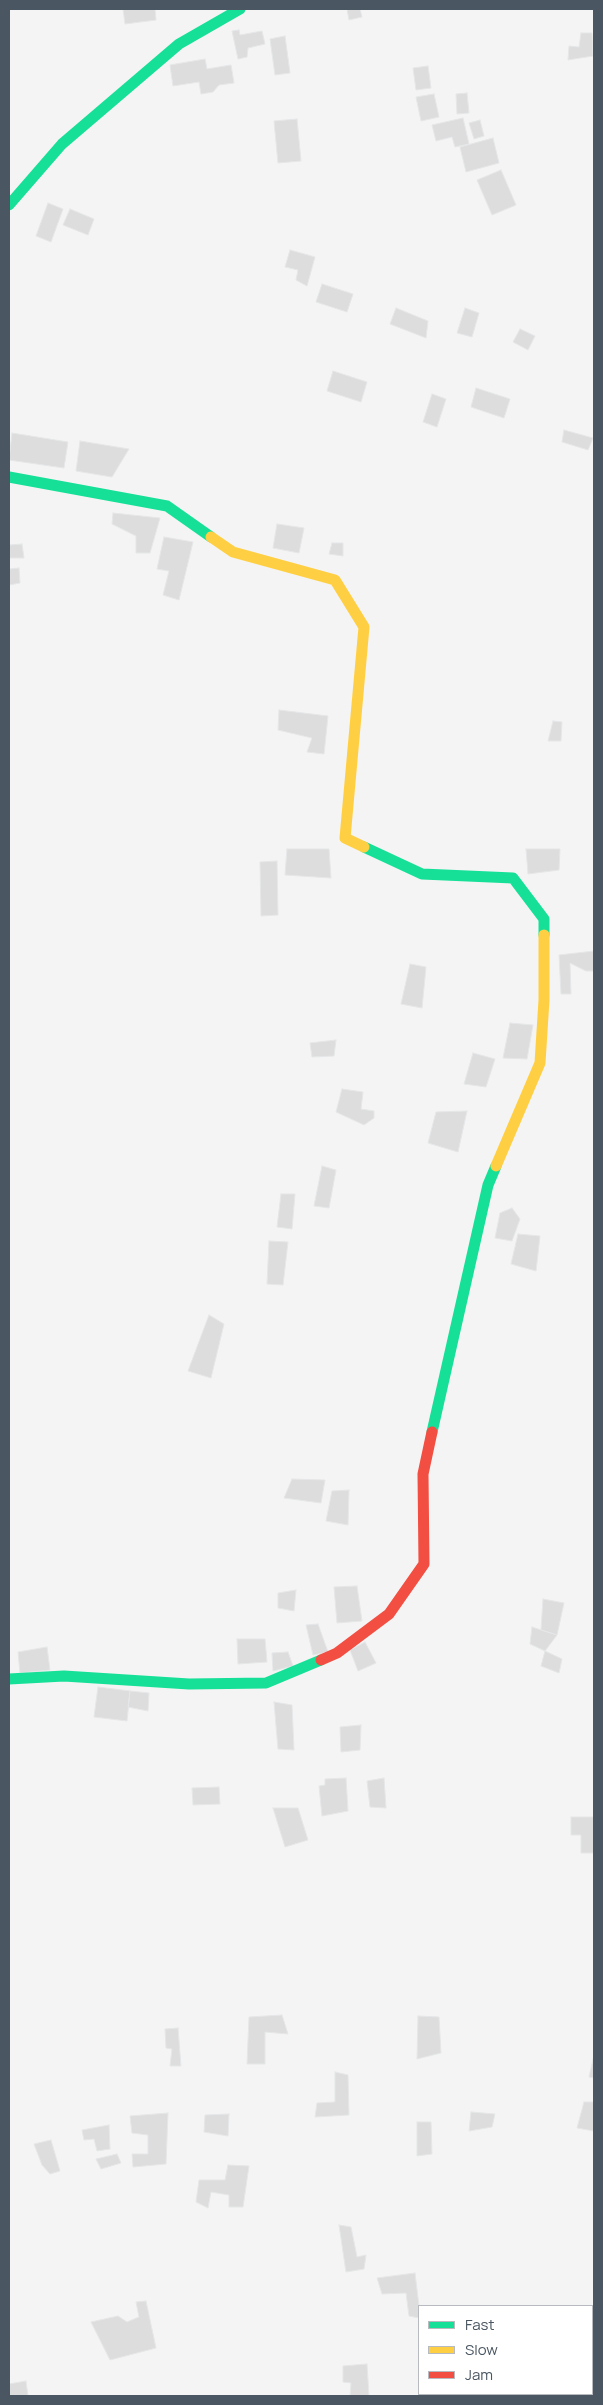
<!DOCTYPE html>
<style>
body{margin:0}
#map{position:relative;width:603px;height:2405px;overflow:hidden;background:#f4f4f4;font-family:Manrope,sans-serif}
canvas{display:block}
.frame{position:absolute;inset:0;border:10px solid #4a5661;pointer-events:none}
.legend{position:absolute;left:418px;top:2305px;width:175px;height:90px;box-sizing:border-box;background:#fff;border:1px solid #b7bbc0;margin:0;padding:6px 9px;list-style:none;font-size:15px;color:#4a5661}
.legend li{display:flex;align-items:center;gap:10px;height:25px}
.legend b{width:25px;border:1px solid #b7bbc0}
</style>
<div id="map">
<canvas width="603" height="2405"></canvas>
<div class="frame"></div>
<ul class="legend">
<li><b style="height:6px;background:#16e098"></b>Fast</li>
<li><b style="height:6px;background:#ffcf43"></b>Slow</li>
<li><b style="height:6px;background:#f24e42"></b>Jam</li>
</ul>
</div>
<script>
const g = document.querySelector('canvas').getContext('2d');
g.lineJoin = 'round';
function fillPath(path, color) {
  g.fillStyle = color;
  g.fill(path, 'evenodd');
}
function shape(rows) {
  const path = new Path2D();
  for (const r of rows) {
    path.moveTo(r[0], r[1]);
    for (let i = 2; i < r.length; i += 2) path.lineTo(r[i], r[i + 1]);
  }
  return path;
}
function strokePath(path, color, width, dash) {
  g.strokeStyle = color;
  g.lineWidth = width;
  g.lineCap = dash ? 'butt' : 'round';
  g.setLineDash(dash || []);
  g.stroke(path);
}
const building = shape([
 [123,9,155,9,156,20,125,24,123,9],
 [347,9,360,9,362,17,349,20,347,9],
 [239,30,240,35,262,31,265,44,248,48,247,57,238,59,232,31,239,30],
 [581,33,592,33,593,56,568,60,569,46,579,47,581,33],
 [285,36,290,73,275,75,270,39,285,36],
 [205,59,207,69,231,65,234,83,219,85,213,92,201,94,199,82,173,86,170,65,205,59],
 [428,66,431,88,416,90,413,68,428,66],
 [467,93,469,113,457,114,456,94,467,93],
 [434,94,439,117,421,121,416,97,434,94],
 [463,118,469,144,455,147,452,137,436,141,432,125,463,118],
 [297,119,301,161,278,163,274,121,297,119],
 [480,120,484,136,474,139,469,123,480,120],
 [493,138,499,163,466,172,460,147,493,138],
 [501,170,516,205,492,215,477,180,501,170],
 [48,203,63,209,51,242,36,236,48,203],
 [70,209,94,219,88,235,63,225,70,209],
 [290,250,315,257,307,286,296,280,298,270,285,267,290,250],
 [322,284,353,294,347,312,316,302,322,284],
 [396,308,428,321,426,338,390,324,396,308],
 [465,308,479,313,472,337,457,333,465,308],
 [520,329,535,336,528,350,513,342,520,329],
 [333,371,367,382,361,402,327,391,333,371],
 [476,388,510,399,504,418,471,407,476,388],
 [432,394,446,399,437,427,423,422,432,394],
 [564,430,593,438,588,450,562,442,564,430],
 [12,433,68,442,64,468,9,460,12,433],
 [80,441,129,449,112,477,76,471,80,441],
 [113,513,160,518,150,553,136,553,136,536,112,524,113,513],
 [277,524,304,528,299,553,273,548,277,524],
 [164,537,193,542,179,600,163,595,169,571,157,569,164,537],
 [332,543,343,543,343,556,329,554,332,543],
 [22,544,24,558,9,558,9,545,22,544],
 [19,568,20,583,9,585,9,569,19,568],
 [279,710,328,716,324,754,307,752,312,738,278,730,279,710],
 [553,721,562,722,561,741,548,741,553,721],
 [287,849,329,849,331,878,285,875,287,849],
 [526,849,560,849,559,870,528,874,526,849],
 [277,861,278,915,261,916,260,862,277,861],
 [594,951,594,971,586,971,570,963,571,994,561,994,559,955,594,951],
 [410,964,426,967,422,1008,401,1004,410,964],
 [510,1023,533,1025,527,1059,503,1058,510,1023],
 [336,1040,334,1056,312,1057,310,1043,336,1040],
 [473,1053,495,1059,486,1087,464,1084,473,1053],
 [342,1089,363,1092,361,1109,374,1111,374,1118,364,1125,336,1112,342,1089],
 [467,1111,458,1152,428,1143,436,1112,467,1111],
 [322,1166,336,1170,329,1208,314,1206,322,1166],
 [281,1194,295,1194,292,1229,277,1227,281,1194],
 [512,1208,520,1219,512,1241,495,1238,500,1213,512,1208],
 [518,1234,540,1236,536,1271,511,1264,518,1234],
 [269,1241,288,1242,283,1285,267,1284,269,1241],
 [209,1315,224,1324,211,1378,188,1371,209,1315],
 [292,1479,325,1480,321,1503,284,1498,292,1479],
 [349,1490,348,1525,326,1521,332,1491,349,1490],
 [357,1586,362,1621,337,1623,334,1587,357,1586],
 [296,1590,294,1611,278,1608,278,1593,296,1590],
 [543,1599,564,1603,557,1635,541,1630,543,1599],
 [318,1624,328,1652,313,1655,306,1625,318,1624],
 [532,1627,557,1635,545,1651,530,1644,532,1627],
 [237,1639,265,1639,267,1662,238,1664,237,1639],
 [365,1642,376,1663,358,1671,350,1650,365,1642],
 [47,1647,50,1670,20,1673,18,1652,47,1647],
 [545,1651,562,1659,559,1673,541,1666,545,1651],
 [288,1652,293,1666,273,1671,272,1653,288,1652],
 [98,1687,130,1691,127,1721,94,1717,98,1687],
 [130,1691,149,1693,148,1711,128,1707,130,1691],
 [274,1702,292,1705,294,1750,278,1749,274,1702],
 [361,1725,360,1750,341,1752,340,1727,361,1725],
 [346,1778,348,1811,322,1816,319,1786,325,1785,325,1779,346,1778],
 [384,1778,386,1808,370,1807,367,1781,384,1778],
 [219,1787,220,1804,193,1805,192,1788,219,1787],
 [273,1808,298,1808,308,1840,285,1847,273,1808],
 [571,1817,594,1817,594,1853,581,1853,581,1835,571,1835,571,1817],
 [282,2015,288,2034,265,2032,265,2064,247,2064,249,2017,282,2015],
 [418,2016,439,2017,441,2053,417,2059,418,2016],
 [178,2028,181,2066,170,2066,172,2049,166,2048,165,2029,178,2028],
 [594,2055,594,2078,589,2077,594,2055],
 [335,2072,348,2075,349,2115,315,2117,317,2103,335,2102,335,2072],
 [584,2102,594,2102,594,2131,577,2128,584,2102],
 [471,2112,495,2114,492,2127,469,2131,471,2112],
 [168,2113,166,2164,133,2167,132,2154,148,2154,148,2135,132,2133,130,2116,168,2113],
 [229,2114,228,2136,204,2132,205,2115,229,2114],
 [417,2122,431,2122,432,2154,417,2156,417,2122],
 [109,2125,110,2149,97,2151,94,2139,84,2140,82,2130,109,2125],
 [51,2140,60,2171,50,2174,42,2165,34,2144,51,2140],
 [117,2154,121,2163,101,2169,96,2159,117,2154],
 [228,2165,249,2166,243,2207,229,2207,229,2195,211,2192,208,2208,196,2202,199,2180,225,2180,228,2165],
 [339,2225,351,2227,357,2257,366,2255,364,2269,346,2272,339,2225],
 [415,2273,419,2306,419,2318,409,2316,406,2293,382,2294,377,2278,415,2273],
 [146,2301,156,2348,110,2360,91,2322,118,2316,127,2322,139,2317,136,2302,146,2301],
 [367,2364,369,2396,350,2396,351,2383,343,2382,343,2366,367,2364],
 [26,2381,28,2396,9,2396,9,2384,26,2381]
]);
fillPath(building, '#ddddde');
strokePath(building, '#e5e6e7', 1);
strokePath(shape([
 [9,205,62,144,179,44,240,9],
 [9,477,167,506,211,537],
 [364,847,422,874,513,878,544,919,544,935],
 [432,1432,488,1185,496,1166],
 [9,1679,64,1676,189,1684,266,1683,321,1660]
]), '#16e098', 11);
strokePath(shape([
 [211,537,233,552,335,580,364,627,345,838,364,847],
 [496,1166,540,1063,544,1000,544,935]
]), '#ffcf43', 11);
strokePath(shape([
 [321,1660,337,1653,389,1614,424,1564,423,1474,432,1432]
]), '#f24e42', 11);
</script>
